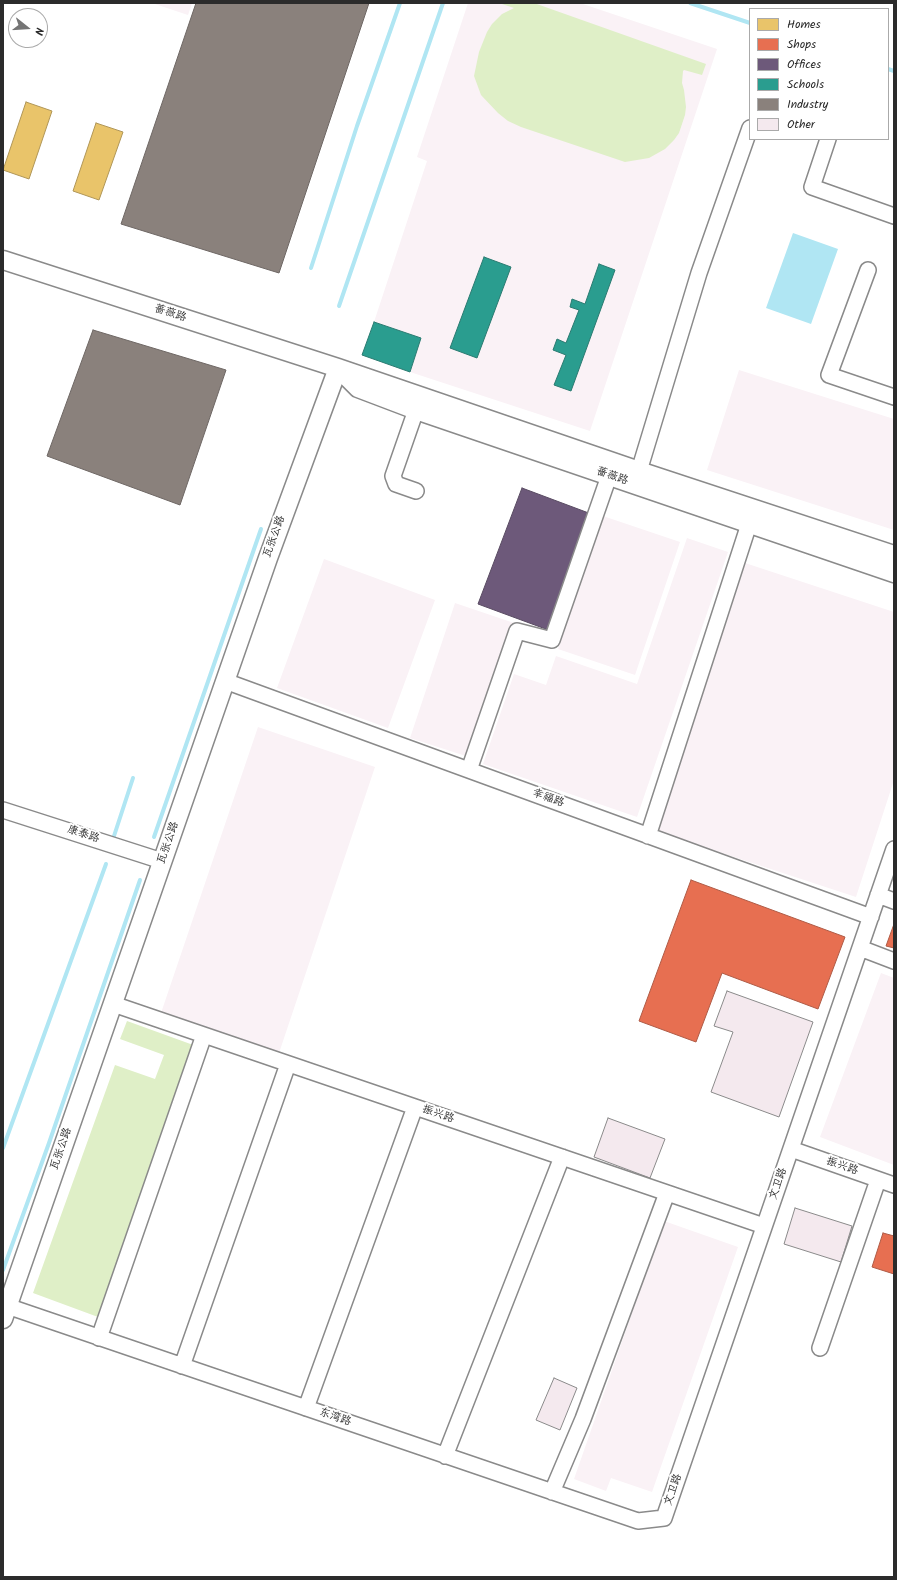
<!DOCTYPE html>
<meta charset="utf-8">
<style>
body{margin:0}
#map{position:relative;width:897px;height:1580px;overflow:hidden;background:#fff;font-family:Kalam,sans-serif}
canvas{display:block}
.frame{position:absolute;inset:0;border:4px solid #2b2b2b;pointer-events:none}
.legend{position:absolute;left:749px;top:8px;width:140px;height:132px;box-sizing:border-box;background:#fff;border:1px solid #aaa;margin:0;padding:5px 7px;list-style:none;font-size:12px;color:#2b2b2b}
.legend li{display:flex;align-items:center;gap:8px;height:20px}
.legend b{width:20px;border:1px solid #aaa}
.north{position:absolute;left:8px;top:8px;width:40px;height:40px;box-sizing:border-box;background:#fff;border:1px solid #aaa;border-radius:50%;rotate:107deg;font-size:11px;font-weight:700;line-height:16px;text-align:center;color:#2b2b2b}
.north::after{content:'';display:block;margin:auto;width:14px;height:18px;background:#757575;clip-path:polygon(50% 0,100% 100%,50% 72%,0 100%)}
</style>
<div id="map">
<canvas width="897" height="1580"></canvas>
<div class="frame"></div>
<ul class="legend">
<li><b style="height:11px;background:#e9c46a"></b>Homes</li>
<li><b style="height:11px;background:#e76f51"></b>Shops</li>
<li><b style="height:11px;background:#6d597a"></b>Offices</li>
<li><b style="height:11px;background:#2a9d8f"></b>Schools</li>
<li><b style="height:11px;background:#8a817c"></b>Industry</li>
<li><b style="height:11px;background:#f4e9ee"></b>Other</li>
</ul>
<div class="north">N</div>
</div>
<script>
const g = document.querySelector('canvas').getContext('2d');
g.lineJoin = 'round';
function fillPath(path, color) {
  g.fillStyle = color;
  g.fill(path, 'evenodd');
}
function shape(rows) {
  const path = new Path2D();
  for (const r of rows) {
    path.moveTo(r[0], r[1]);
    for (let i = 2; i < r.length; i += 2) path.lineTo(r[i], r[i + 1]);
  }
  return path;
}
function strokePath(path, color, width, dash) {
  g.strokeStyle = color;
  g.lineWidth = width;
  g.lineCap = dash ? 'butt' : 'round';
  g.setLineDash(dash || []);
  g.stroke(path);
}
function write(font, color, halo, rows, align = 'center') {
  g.font = font + ' Kalam,"LXGW WenKai TC",sans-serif';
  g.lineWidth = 4;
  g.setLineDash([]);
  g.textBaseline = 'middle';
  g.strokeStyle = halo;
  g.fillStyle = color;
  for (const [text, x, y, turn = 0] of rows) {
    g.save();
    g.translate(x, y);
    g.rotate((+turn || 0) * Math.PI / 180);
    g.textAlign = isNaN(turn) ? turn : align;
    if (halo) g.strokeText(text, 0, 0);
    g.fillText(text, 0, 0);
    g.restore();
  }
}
fillPath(shape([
 [152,3,192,3,188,15],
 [468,3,580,3,717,49,590,431,410,372,421,338,374,322,427,161,417,157],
 [739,370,894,419,894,530,707,470],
 [603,516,680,542,635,675,558,649],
 [687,538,728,552,637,817,483,764,514,674,546,685,556,656,637,684],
 [324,559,435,600,388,728,277,688],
 [745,563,894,612,894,780,856,897,658,832],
 [455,603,514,623,469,757,410,738],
 [258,727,375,767,279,1053,161,1013],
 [881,973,894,978,894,1165,820,1137],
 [664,1221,738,1247,652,1492,611,1478,606,1491,574,1479]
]), '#faf2f6');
fillPath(shape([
 [499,3,534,3,706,64,702,75,684,70,683,71,682,83,684,90,686,107,685,115,679,133,674,140,665,149,649,158,625,162,521,127,508,121,498,113,481,95,474,76,479,52,487,32,492,24,502,14,514,8],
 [127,1021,196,1046,98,1317,33,1293,115,1065,155,1079,164,1055,120,1039]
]), '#dfefc7');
fillPath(shape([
 [793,233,838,249,811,324,766,308]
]), '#b0e6f3');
const homes = shape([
 [26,102,52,111,29,179,3,170,26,102],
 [96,123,123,132,99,200,73,191,96,123]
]);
fillPath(homes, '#e9c46a');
strokePath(homes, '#b09657', 1);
const shops = shape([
 [691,880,845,937,818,1009,722,973,696,1042,639,1021,691,880],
 [894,924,894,948,886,946,894,924],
 [883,1233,894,1236,894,1274,872,1267,883,1233]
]);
fillPath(shops, '#e76f51');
strokePath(shops, '#af5b46', 1);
const offices = shape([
 [522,488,594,515,551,631,478,604,522,488]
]);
fillPath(offices, '#6d597a');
strokePath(offices, '#594b62', 1);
const schools = shape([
 [484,257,511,267,477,358,450,348,484,257],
 [599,264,615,270,571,391,554,385,566,355,553,350,557,339,566,343,579,310,570,307,572,299,585,304,599,264],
 [374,322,421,338,410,372,362,355,374,322]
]);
fillPath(schools, '#2a9d8f');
strokePath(schools, '#2a7b71', 1);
const industry = shape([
 [196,3,369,3,279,273,121,224,196,3],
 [93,330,226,370,180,505,47,456,93,330]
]);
fillPath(industry, '#8a817c');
strokePath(industry, '#6e6764', 1);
strokePath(shape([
 [690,3,750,23],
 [888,69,894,71],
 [311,268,357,126,400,3],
 [339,306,443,3],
 [114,836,133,778],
 [154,837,261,529],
 [3,1148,106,864],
 [3,1270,49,1143,140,880]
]), '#b0e6f3', 4);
const building = shape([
 [727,991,813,1022,779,1117,711,1092,733,1032,714,1026,727,991],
 [608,1118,665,1139,650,1178,594,1157,608,1118],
 [795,1208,852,1226,841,1262,784,1244,795,1208],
 [554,1378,577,1388,560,1430,536,1420,554,1378]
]);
fillPath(building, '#f4e9ee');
strokePath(building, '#8a8a8a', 1);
const minor = shape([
 [828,139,812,187,894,216],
 [868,270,829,375,894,397],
 [416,410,393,476,396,484,416,491],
 [639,471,699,273,750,128],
 [225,681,871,917],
 [469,770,517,631,552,640,609,476],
 [3,810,162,861],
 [648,836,749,524],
 [878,895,894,901],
 [860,948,894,961],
 [113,1004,764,1226],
 [791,1149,894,1185],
 [7,1306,638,1521,664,1518,894,849],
 [99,1338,204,1035],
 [820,1348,878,1180],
 [182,1366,288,1064],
 [306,1408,415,1107],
 [445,1456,562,1157],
 [552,1492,583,1419,667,1193]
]);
const major = shape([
 [3,260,338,368,639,471,894,555],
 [344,374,358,388,416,410,894,573],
 [3,1319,268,558,338,368]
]);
strokePath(minor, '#8a8a8a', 18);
strokePath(major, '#8a8a8a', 21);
strokePath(minor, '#fff', 15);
strokePath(major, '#fff', 18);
write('11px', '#2b2b2b', '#fff', [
 ["蔷薇路",170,314,18],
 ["蔷薇路",612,477,19],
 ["瓦张公路",275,537,-70],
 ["幸福路",548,799,20],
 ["康泰路",83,835,18],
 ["瓦张公路",169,843,-71],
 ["振兴路",438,1115,19],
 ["瓦张公路",62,1149,-71],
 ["振兴路",842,1167,19],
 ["文卫路",779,1184,-71],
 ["东湾路",335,1418,19],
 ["文卫路",674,1490,-71]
]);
</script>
